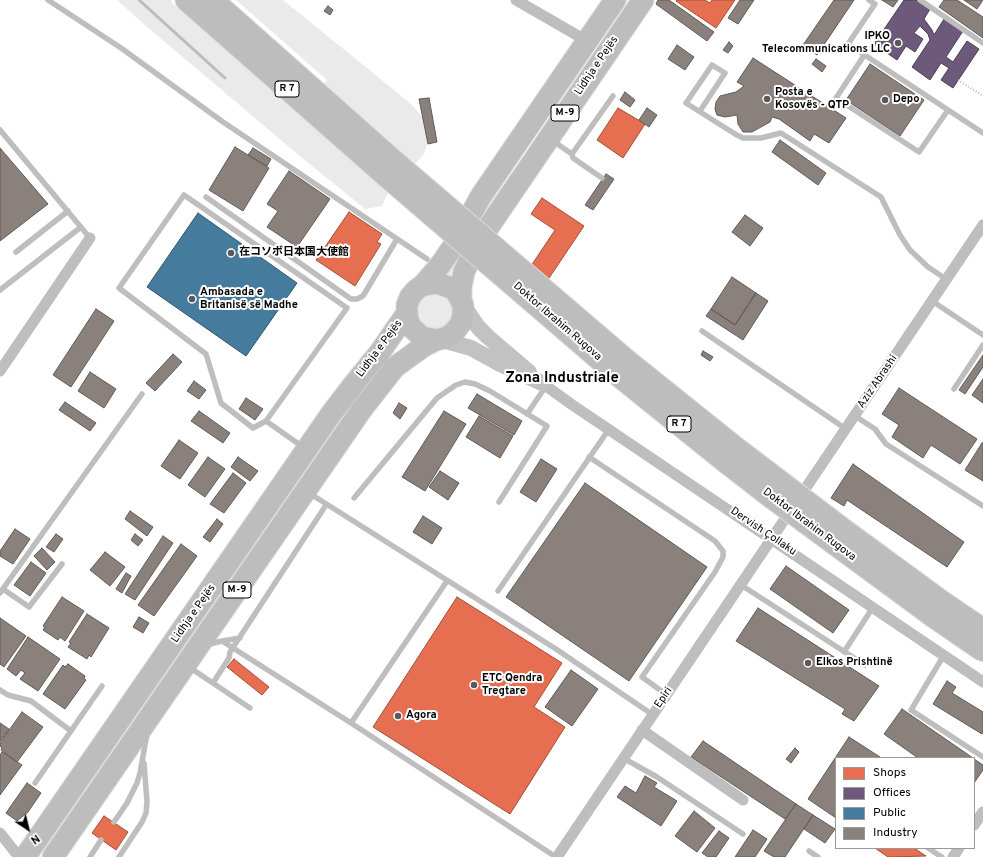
<!DOCTYPE html>
<meta charset="utf-8">
<style>
body{margin:0}
#map{position:relative;width:983px;height:857px;overflow:hidden;background:#fff;font-family:Overpass,sans-serif}
canvas{display:block}
.legend{position:absolute;left:835px;top:757px;width:140px;height:92px;box-sizing:border-box;background:#fff;border:1px solid #999;margin:0;padding:5px 7px;list-style:none;font-size:12px;color:#000}
.legend li{display:flex;align-items:center;gap:8px;height:20px}
.legend b{width:20px;border:1px solid #999}
.north{position:absolute;left:8px;top:809px;width:40px;height:40px;-webkit-text-stroke:3px #fff;paint-order:stroke;rotate:145deg;font-size:11px;font-weight:700;line-height:16px;text-align:center;color:#000}
.north::after{content:'';display:block;margin:auto;width:14px;height:18px;background:#000;clip-path:polygon(50% 0,100% 100%,50% 72%,0 100%)}
</style>
<div id="map">
<canvas width="983" height="857"></canvas>
<ul class="legend">
<li><b style="height:11px;background:#e76f51"></b>Shops</li>
<li><b style="height:11px;background:#6d597a"></b>Offices</li>
<li><b style="height:11px;background:#457b9d"></b>Public</li>
<li><b style="height:11px;background:#8a817c"></b>Industry</li>
</ul>
<div class="north">N</div>
</div>
<script>
const g = document.querySelector('canvas').getContext('2d');
g.lineJoin = 'round';
function fillPath(path, color) {
  g.fillStyle = color;
  g.fill(path, 'evenodd');
}
function shape(rows) {
  const path = new Path2D();
  for (const r of rows) {
    path.moveTo(r[0], r[1]);
    for (let i = 2; i < r.length; i += 2) path.lineTo(r[i], r[i + 1]);
  }
  return path;
}
function strokePath(path, color, width, dash) {
  g.strokeStyle = color;
  g.lineWidth = width;
  g.lineCap = dash ? 'butt' : 'round';
  g.setLineDash(dash || []);
  g.stroke(path);
}
function write(font, color, halo, rows, align = 'center') {
  g.font = font + ' Overpass,"Noto Sans SC","Noto Sans JP",sans-serif';
  g.lineWidth = 4;
  g.setLineDash([]);
  g.textBaseline = 'middle';
  g.strokeStyle = halo;
  g.fillStyle = color;
  for (const [text, x, y, turn = 0] of rows) {
    g.save();
    g.translate(x, y);
    g.rotate((+turn || 0) * Math.PI / 180);
    g.textAlign = isNaN(turn) ? turn : align;
    if (halo) g.strokeText(text, 0, 0);
    g.fillText(text, 0, 0);
    g.restore();
  }
}
fillPath(shape([
 [117,0,172,0,171,2,299,111,327,80,236,0,283,0,410,103,432,128,424,154,387,194,382,206,365,209,301,157,146,26],
 [621,0,629,0,525,150,467,245,454,278,440,274],
 [438,291,454,302,452,322,441,330,428,330,418,321,417,303,420,297]
]), '#eaeaea');
const shops = shape([
 [677,0,705,0,710,3,712,0,735,0,716,28,676,1,677,0],
 [618,108,645,124,623,158,597,140,618,108],
 [542,198,584,226,545,284,527,272,555,230,531,214,542,198],
 [349,212,382,234,377,242,381,244,355,286,316,260,349,212],
 [457,597,562,663,534,707,565,727,510,814,373,727,457,597],
 [234,659,269,687,262,695,227,667,234,659],
 [104,816,128,832,116,850,92,833,104,816],
 [875,848,914,848,926,856,888,857,875,848]
]);
fillPath(shops, '#e76f51');
strokePath(shops, '#a24e39', 1);
const offices = shape([
 [904,0,916,0,930,9,924,19,932,30,934,35,944,19,963,31,946,57,953,62,967,41,979,49,953,88,941,80,949,68,941,63,930,80,912,67,930,40,928,34,920,26,914,33,923,39,915,52,906,46,897,60,874,44,904,0]
]);
fillPath(offices, '#6d597a');
strokePath(offices, '#4c3e55', 1);
const public = shape([
 [198,213,297,283,246,356,147,287,198,213]
]);
fillPath(public, '#457b9d');
strokePath(public, '#30566e', 1);
const industry = shape([
 [658,0,669,0,714,32,707,41,656,4,658,0],
 [740,0,754,0,738,24,728,18,740,0],
 [834,0,854,0,817,55,803,45,834,0],
 [882,0,898,0,893,7,882,0],
 [944,0,957,0,983,17,983,38,939,7,944,0],
 [964,0,983,0,977,9,964,0],
 [328,6,333,10,330,15,324,11,328,6],
 [729,42,733,46,728,53,723,50,729,42],
 [677,45,694,57,685,70,668,59,677,45],
 [753,58,846,118,829,143,814,134,810,141,779,119,772,117,770,122,752,132,743,132,738,124,737,115,725,117,717,115,715,109,716,102,720,96,736,92,744,86,737,82,753,58],
 [816,59,826,66,822,72,812,64,816,59],
 [870,64,924,100,900,136,846,100,870,64],
 [625,92,635,100,630,107,620,100,625,92],
 [429,98,437,142,428,144,419,99,429,98],
 [647,108,657,115,649,127,639,120,647,108],
 [780,140,826,173,818,185,772,152,780,140],
 [235,147,269,168,243,211,209,190,235,147],
 [0,148,48,204,0,241,0,148],
 [253,148,271,159,267,166,248,155,253,148],
 [289,171,330,199,297,247,267,227,278,211,267,204,289,171],
 [606,174,614,179,593,210,585,205,606,174],
 [745,215,763,228,750,246,732,232,745,215],
 [732,277,756,293,735,325,711,309,732,277],
 [756,293,768,301,743,340,706,316,711,309,735,325,756,293],
 [96,309,114,321,71,387,53,375,96,309],
 [703,351,713,357,710,361,701,355,703,351],
 [173,354,182,362,155,391,146,383,173,354],
 [983,355,983,367,965,394,959,390,983,355],
 [90,372,116,389,104,408,78,391,90,372],
 [983,379,983,403,972,395,983,379],
 [194,381,206,390,199,399,187,391,194,381],
 [899,388,977,439,960,464,931,445,923,458,892,437,899,425,882,414,899,388],
 [477,394,522,421,514,435,468,408,477,394],
 [246,398,263,409,255,420,239,409,246,398],
 [65,402,96,423,90,431,59,410,65,402],
 [399,403,407,408,400,419,393,413,399,403],
 [199,411,230,433,223,443,191,421,199,411],
 [444,411,466,424,425,491,402,477,444,411],
 [479,416,513,436,500,458,466,437,479,416],
 [179,440,198,453,180,479,161,466,179,440],
 [982,443,983,443,983,481,965,470,982,443],
 [208,457,225,469,205,497,188,485,208,457],
 [238,457,258,471,250,481,231,467,238,457],
 [541,459,557,469,536,502,520,492,541,459],
 [853,464,964,542,947,567,847,500,844,506,831,498,853,464],
 [440,471,459,483,448,500,429,487,440,471],
 [233,473,246,483,224,513,210,504,233,473],
 [585,483,707,567,629,681,506,597,585,483],
 [130,511,153,527,147,536,125,519,130,511],
 [423,516,442,528,432,544,413,532,423,516],
 [217,519,223,524,210,542,203,537,217,519],
 [15,529,30,539,13,564,0,556,0,551,15,529],
 [56,534,63,539,54,552,46,547,56,534],
 [135,534,143,540,138,546,131,540,135,534],
 [163,536,173,543,135,600,125,594,163,536],
 [181,544,197,556,154,616,138,605,181,544],
 [42,548,55,562,47,570,34,556,42,548],
 [105,552,125,567,110,586,90,570,105,552],
 [31,562,46,573,30,596,14,585,31,562],
 [786,566,849,610,833,633,770,589,786,566],
 [126,573,131,576,122,593,116,589,126,573],
 [62,597,84,611,65,641,60,637,58,640,43,630,45,627,43,626,62,597],
 [758,608,879,686,854,721,842,714,845,709,736,641,758,608],
 [87,614,109,628,91,657,89,655,87,659,68,647,71,643,69,642,87,614],
 [139,617,149,623,143,633,133,627,139,617],
 [0,618,26,636,4,667,0,664,0,618],
 [28,637,60,659,38,691,20,679,25,673,21,670,16,676,7,669,28,637],
 [68,664,85,676,84,679,86,680,65,709,43,694,63,665,65,667,68,664],
 [571,670,598,689,572,726,545,707,571,670],
 [947,681,956,687,952,693,983,712,983,732,982,734,933,704,947,681],
 [902,709,973,758,918,758,884,734,902,709],
 [22,712,43,727,17,762,1,750,2,748,0,746,0,743,22,712],
 [0,723,9,729,0,741,0,723],
 [849,737,880,757,879,758,836,758,836,818,808,799,849,737],
 [703,741,796,804,785,819,691,757,703,741],
 [795,748,799,752,791,763,786,759,795,748],
 [2,752,22,765,0,795,0,755,2,752],
 [974,759,983,765,983,770,974,783,974,759],
 [645,776,657,783,654,787,677,801,661,826,617,797,625,786,636,793,645,776],
 [27,783,41,793,28,812,17,821,6,813,27,783],
 [796,804,813,815,785,857,774,857,764,851,796,804],
 [694,811,715,828,697,852,675,836,694,811],
 [813,815,835,829,825,843,804,829,813,815],
 [753,830,767,839,755,857,735,857,753,830],
 [719,831,729,838,716,857,708,857,702,853,719,831]
]);
fillPath(industry, '#8a817c');
strokePath(industry, '#615a57', 1);
strokePath(shape([
 [139,0,225,78]
]), '#bcbcbc', 3);
const highway = shape([
 [186,0,388,178],
 [213,0,398,164],
 [461,299,461,287,464,272,477,244,643,0],
 [436,340,422,337,411,327,408,320,407,313,407,305,410,297,416,290,423,285,441,264,452,248,481,196,615,0],
 [25,857,331,414,354,384,380,352,407,313],
 [53,857,362,409,395,367,424,346,436,340,448,337,455,331,461,323,463,314,463,305,457,293,451,288,437,283,423,285]
]);
strokePath(highway, '#dbdbdb', 23);
strokePath(shape([
 [958,80,983,96]
]), '#b8b8b8', 2, [1, 2]);
strokePath(shape([
 [48,0,121,48,223,122,427,259],
 [869,0,875,4,848,44,983,133],
 [920,0,983,43],
 [865,54,836,98,919,152,948,110],
 [700,111,725,73,712,65,686,103,735,134,743,138,761,138,781,133,881,197,900,235,910,250,928,267,946,279],
 [0,130,90,238],
 [553,141,572,154],
 [602,178,573,158,572,154,613,96],
 [206,197,351,299,357,299,363,296,397,239],
 [16,252,68,211],
 [0,290,81,227],
 [932,301,983,335],
 [702,331,846,429],
 [954,389,983,345],
 [527,414,546,386],
 [855,416,875,429,886,444,983,506],
 [266,421,347,308,184,195,119,288,206,354,221,403,253,428,266,421,303,447],
 [589,457,715,541,723,551,723,557,715,572,642,677,667,695],
 [309,493,556,649,653,715],
 [354,498,437,398,456,385,465,382,475,384,490,391,547,426,499,502],
 [741,585,865,665],
 [3,589,29,607,62,564],
 [498,591,609,429],
 [0,593,142,394],
 [222,641,240,638],
 [206,645,222,641,351,723,556,857],
 [844,652,873,607],
 [944,655,911,710,983,757],
 [189,667,250,708],
 [213,683,229,658,230,652,326,505],
 [0,690,8,695,31,701,71,731],
 [351,723,447,581],
 [623,758,657,777,743,834],
 [35,783,102,686],
 [114,822,127,803,137,783,140,773,147,734],
 [928,848,942,857],
 [809,851,818,857],
 [90,857,101,840],
 [119,857,142,822,146,813,147,802,144,763]
]), '#bebebe', 5.5);
strokePath(shape([
 [516,0,587,41],
 [0,371,90,238],
 [542,383,571,404,983,682],
 [642,730,743,800],
 [974,825,983,812],
 [0,833,19,857],
 [557,857,983,225],
 [953,857,959,848]
]), '#bebebe', 11);
strokePath(shape([
 [463,305,478,327,488,337,529,372],
 [439,339,471,348,500,364,542,383]
]), '#c2c2c2', 16);
strokePath(highway, '#bdbdbd', 21);
const highwayBridge = shape([
 [398,164,628,361,734,446,842,528,943,602,983,629],
 [388,178,616,374,724,461,769,496,932,616,983,651]
]);
strokePath(highwayBridge, '#dbdbdb', 23, []);
strokePath(highwayBridge, '#bdbdbd', 21);
for (const [x, y, r, color] of [
 [898,43,4,"#595959"],
 [767,99,4,"#595959"],
 [885,100,4,"#595959"],
 [231,253,4,"#595959"],
 [192,299,4,"#595959"],
 [808,663,4,"#595959"],
 [474,685,4,"#595959"],
 [398,716,4,"#595959"]
]) {
  const dot = new Path2D();
  dot.arc(x, y, r, 0, 2 * Math.PI);
  g.fillStyle = color;
  g.fill(dot);
  strokePath(dot, '#fff', 1.5);
}
for (const [x, y, w] of [
 [287,89,24],
 [565,113,28],
 [679,424,24],
 [237,590,28]
]) {
  const box = new Path2D();
  box.roundRect(x - w / 2, y - 8, w, 16, 3);
  g.fillStyle = '#fff';
  g.fill(box);
  strokePath(box, '#000', 1);
}
write('bold 10px', '#000', null, [
 ["R 7",287,89],
 ["M-9",565,113],
 ["R 7",679,424],
 ["M-9",237,590]
]);
write('bold 11px', '#000', '#fff', [
 ["IPKO",890,37,"right"],
 ["Telecommunications LLC",890,50,"right"],
 ["Posta e",775,93],
 ["Kosovës - QTP",775,106],
 ["Depo",893,100],
 ["在コソボ日本国大使館",239,253],
 ["Ambasada e",200,293],
 ["Britanisë së Madhe",200,306],
 ["Elkos Prishtinë",816,663],
 ["ETC Qendra",482,679],
 ["Tregtare",482,692],
 ["Agora",406,716]
], 'left');
write('11px', '#000', '#fff', [
 ["Lidhja e Pejës",597,66,-56],
 ["Doktor Ibrahim Rugova",557,322,41],
 ["Lidhja e Pejës",380,349,-53],
 ["Aziz Abrashi",878,382,-56],
 ["Doktor Ibrahim Rugova",809,525,37],
 ["Dervish Çollaku",763,532,34],
 ["Lidhja e Pejës",194,614,-55],
 ["Epiri",664,698,-56]
]);
write('bold 15px', '#000', '#fff', [
 ["Zona Industriale",562,379]
]);
</script>
